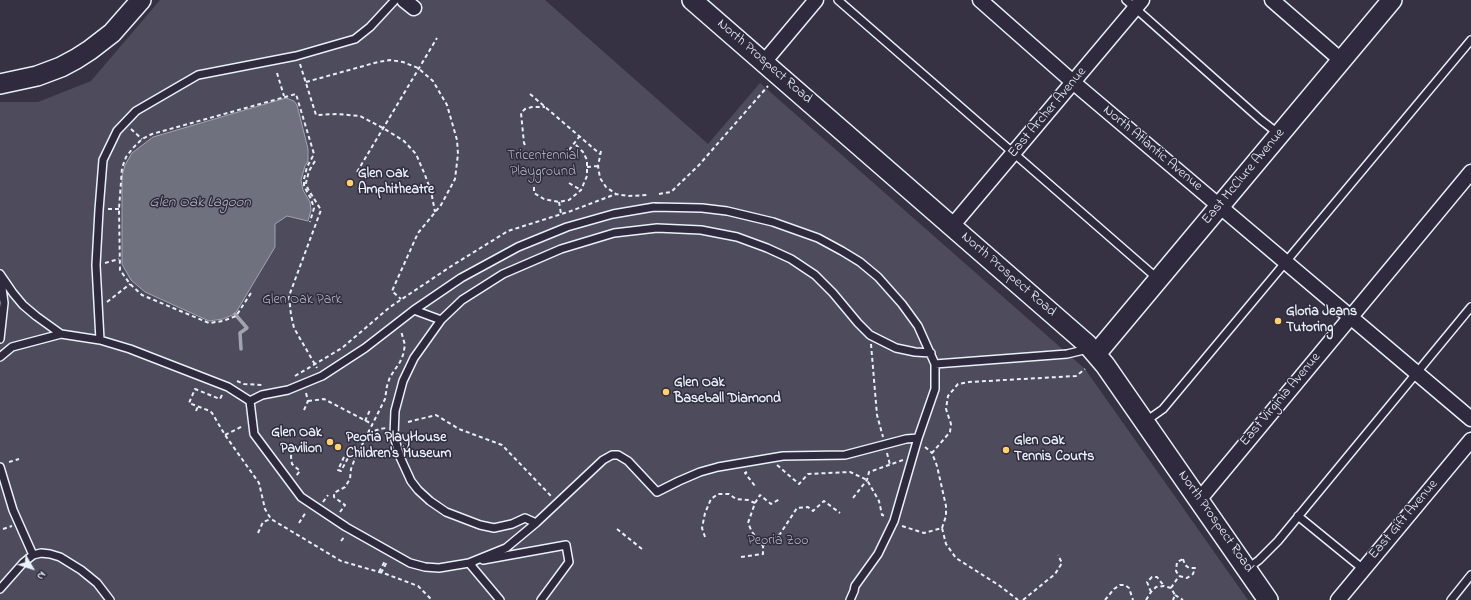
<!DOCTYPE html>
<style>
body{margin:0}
#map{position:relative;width:1471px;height:600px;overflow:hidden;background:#363244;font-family:"Indie Flower",sans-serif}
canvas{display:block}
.north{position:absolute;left:12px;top:548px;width:40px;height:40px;-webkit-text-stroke:3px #2f2a3d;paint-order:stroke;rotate:129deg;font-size:11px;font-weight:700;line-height:16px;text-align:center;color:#e8f1f8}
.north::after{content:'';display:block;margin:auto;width:14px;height:18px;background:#e8f1f8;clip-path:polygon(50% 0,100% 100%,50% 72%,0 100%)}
</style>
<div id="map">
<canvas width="1471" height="600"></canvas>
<div class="north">N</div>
</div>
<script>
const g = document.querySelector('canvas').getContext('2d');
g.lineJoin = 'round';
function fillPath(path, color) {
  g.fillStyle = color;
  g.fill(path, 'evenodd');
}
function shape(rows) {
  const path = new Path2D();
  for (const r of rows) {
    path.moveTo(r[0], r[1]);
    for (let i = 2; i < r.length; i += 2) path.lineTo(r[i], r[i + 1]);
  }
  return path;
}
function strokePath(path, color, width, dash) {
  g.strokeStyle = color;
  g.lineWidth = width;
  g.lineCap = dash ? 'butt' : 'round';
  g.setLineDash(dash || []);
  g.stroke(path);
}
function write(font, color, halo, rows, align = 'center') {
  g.font = font + ' "Indie Flower",sans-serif';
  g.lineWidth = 3;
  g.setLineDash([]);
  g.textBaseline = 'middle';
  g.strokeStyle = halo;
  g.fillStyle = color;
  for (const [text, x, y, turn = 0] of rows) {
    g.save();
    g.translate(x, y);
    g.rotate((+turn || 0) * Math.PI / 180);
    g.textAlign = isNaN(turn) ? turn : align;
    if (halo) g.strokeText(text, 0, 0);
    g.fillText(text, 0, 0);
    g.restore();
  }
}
fillPath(shape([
 [160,0,391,0,409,14,421,0,545,0,708,144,760,83,1085,369,1248,600,0,600,0,102,38,102,91,81]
]), '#4d4b5c');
const water = shape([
 [286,98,294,101,297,105,308,149,308,161,305,166,301,180,303,190,310,202,311,210,308,221,287,216,275,224,275,247,235,314,223,319,209,321,145,292,131,280,122,264,122,176,125,165,132,153,153,137,286,98]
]);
fillPath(water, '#70717f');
strokePath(water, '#a0a4af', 1);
strokePath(shape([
 [235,314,247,328,240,333,241,349]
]), '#a0a4af', 3.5);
const lane = shape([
 [838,0,1158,279],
 [1126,0,1261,120,1280,135],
 [654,207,702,208,727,211,773,222,818,238,842,251,860,262,878,277,902,304,918,326,935,364,935,389,918,438,906,439,845,455,783,456,718,467,700,472,679,481,657,492,628,461,618,455,612,455,603,460,536,523,506,548,469,563,439,568,425,567,410,563,346,527,301,497,254,434,250,401,262,395,288,390,322,376,365,348,414,310,461,278,518,247,567,227,613,214,654,207],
 [0,274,13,293,23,305,36,316,61,334],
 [414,310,441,320],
 [0,339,4,303,1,280],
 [100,340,96,265,99,210,103,160,117,131,136,111,198,75,296,56,355,39,370,27,395,0],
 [0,357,12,347,61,334,100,340,130,349,228,387,250,401],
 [935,364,1067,354,1088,349],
 [1146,421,1163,409,1471,40],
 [0,467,13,510,33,555],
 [1298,516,1363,569],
 [536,523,525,518,512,524,494,528,480,525,446,512,430,501,418,490,411,481,400,457,394,436,395,411,403,381,414,358,441,320,462,300,503,274,561,249,614,233,657,228,701,230,737,237,767,248,791,259,815,275,833,293,858,323,870,335,896,348,915,352,931,353],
 [483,560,566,545,569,562,541,600],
 [473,562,469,563,500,600],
 [1247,569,1259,560,1278,541,1471,307],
 [0,589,23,563,33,555,41,553,50,554,60,557,81,570,97,583,110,600],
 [850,600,854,591,855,586,878,554,894,521,918,438],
 [1451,600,1471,575]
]);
const street = shape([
 [404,0,414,8],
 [980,0,1074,83,1471,419],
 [1272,0,1342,61],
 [764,62,816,0],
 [952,226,1142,0],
 [1199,500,1471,172],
 [1338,600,1471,440]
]);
const secondary = shape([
 [692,0,1087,344,1105,365,1268,600],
 [0,84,37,76,61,67,76,59,90,50,112,33,141,0],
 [1096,354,1392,0]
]);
strokePath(lane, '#e8f1f8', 10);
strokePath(street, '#e8f1f8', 17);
strokePath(secondary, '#e8f1f8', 22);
strokePath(shape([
 [300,64,316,115,337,114,360,116,383,128,404,141,416,154,425,175,431,191,435,212],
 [277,73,284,96],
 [306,82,378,62,390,60,403,62,418,68,433,81,447,105,457,140,458,154,455,179,441,205,418,233,392,291,401,299],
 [530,94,600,154],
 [131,129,142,139],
 [525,145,524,143,521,113,525,109,532,107,545,107],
 [569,150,579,137],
 [601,151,598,166,600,178,606,187,616,194,628,196,648,195],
 [315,161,309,171,306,183,308,189,321,210,289,296,291,315,294,328,317,368],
 [587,167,598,166],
 [357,172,437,38],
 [569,183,581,190],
 [534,187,534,193,544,199,559,202,569,200,581,190,587,176,587,160,583,152,574,143],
 [659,194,671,192,699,165,768,86],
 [559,202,561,214],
 [108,209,119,209],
 [105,263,119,259],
 [251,293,236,316,223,321,209,323,142,295,130,284,120,270,119,209,122,168,126,157,133,148,142,139,152,134,296,94,314,154,307,167,304,179,304,186,311,199,314,208,310,222],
 [107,302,130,284],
 [871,344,877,415,883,437],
 [295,376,342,348,390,307,453,265,508,231,571,211,616,194],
 [237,381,244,384,262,385],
 [222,395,220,399,195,389,189,403,210,411,212,413,225,435,259,483,265,509,271,519,341,561,386,574,418,586,432,600],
 [308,401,324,399,372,424],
 [304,410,308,401,306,393],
 [196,411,198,406],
 [365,421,370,410],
 [408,422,436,415,459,429,502,445,551,496],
 [368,431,371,432,380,429,386,428],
 [225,435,243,426],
 [925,447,932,453],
 [292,448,291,457,292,464,300,471,296,476],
 [887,453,890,465],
 [348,455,356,458],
 [344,457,338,470,341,471,349,456],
 [9,462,19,459],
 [777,465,799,484,808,474,850,472,867,480,879,501,882,515,886,516],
 [747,472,745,473,755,486],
 [853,498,867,480,869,472,903,460],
 [323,502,328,495],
 [755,503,760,495,771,504,780,499],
 [340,512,345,505,334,497,334,493,345,487,350,479,351,469,354,461,385,399,387,386,390,377,400,362,403,355,405,345,401,331],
 [299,523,306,512],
 [902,526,924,533,942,528,946,544,956,558,1000,586,1018,600],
 [942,528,946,516,946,506,937,466,932,453,950,432,951,424,946,409,948,396,958,384,969,382,1076,376,1085,369],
 [3,529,12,526],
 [617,529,642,549],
 [258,533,263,522,271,519],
 [705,537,702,528,705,513,711,499,718,494,729,494,736,499,748,500,755,503,748,523,752,532,763,546],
 [341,541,345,536],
 [741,557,763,554,763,546,780,534,797,508,808,507,813,511,824,501,840,513],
 [1183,559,1185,565,1189,568,1195,568,1193,574,1187,578,1179,576,1176,571,1177,562,1183,559],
 [379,572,385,561],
 [381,573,387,562],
 [1171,588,1179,576],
 [1151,592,1147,582,1152,577,1157,577,1164,586],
 [1175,595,1183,600],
 [1023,600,1055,574,1062,563,1058,555],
 [1105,600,1114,589,1120,585,1125,585,1129,588,1133,600],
 [1146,600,1151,592,1156,587,1164,586,1171,588,1175,595,1173,600]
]), '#e8f1f8', 2, [4, 3]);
strokePath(lane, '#2f2a3d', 7);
strokePath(street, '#2f2a3d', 14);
strokePath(secondary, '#2f2a3d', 19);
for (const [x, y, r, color] of [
 [350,183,4,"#ffd166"],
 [1278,321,4,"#ffd166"],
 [666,392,4,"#ffd166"],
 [330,442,4,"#ffd166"],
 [338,447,4,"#ffd166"],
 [1006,450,4,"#ffd166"]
]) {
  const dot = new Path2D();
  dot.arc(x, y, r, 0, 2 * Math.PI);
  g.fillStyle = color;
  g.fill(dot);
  strokePath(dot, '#2f2a3d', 1.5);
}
write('14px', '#e8f1f8', '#2f2a3d', [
 ["North Prospect Road",764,62,41],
 ["East Archer Avenue",1048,113,-50],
 ["North Atlantic Avenue",1152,149,40],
 ["East McClure Avenue",1244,177,-50],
 ["North Prospect Road",1008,275,41],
 ["East Virginia Avenue",1281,400,-50],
 ["East Gift Avenue",1404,520,-50],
 ["North Prospect Road",1215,522,55]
]);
write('14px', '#b2b7c1', '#2f2a3d', [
 ["Tricentennial",543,157],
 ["Playground",543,173],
 ["Glen Oak Park",302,301],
 ["Peoria Zoo",778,542]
]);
write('bold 14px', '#e8f1f8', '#2f2a3d', [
 ["Glen Oak",358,175],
 ["Amphitheatre",358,191],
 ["Gloria Jeans",1286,313],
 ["Tutoring",1286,329],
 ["Glen Oak",674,384],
 ["Baseball Diamond",674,400],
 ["Glen Oak",322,434,"right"],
 ["Pavilion",322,450,"right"],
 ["Peoria PlayHouse",346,439],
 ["Children's Museum",346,455],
 ["Glen Oak",1014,442],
 ["Tennis Courts",1014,458]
], 'left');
write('italic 15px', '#b2b7c2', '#2f2a3d', [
 ["Glen Oak Lagoon",200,204]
]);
</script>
